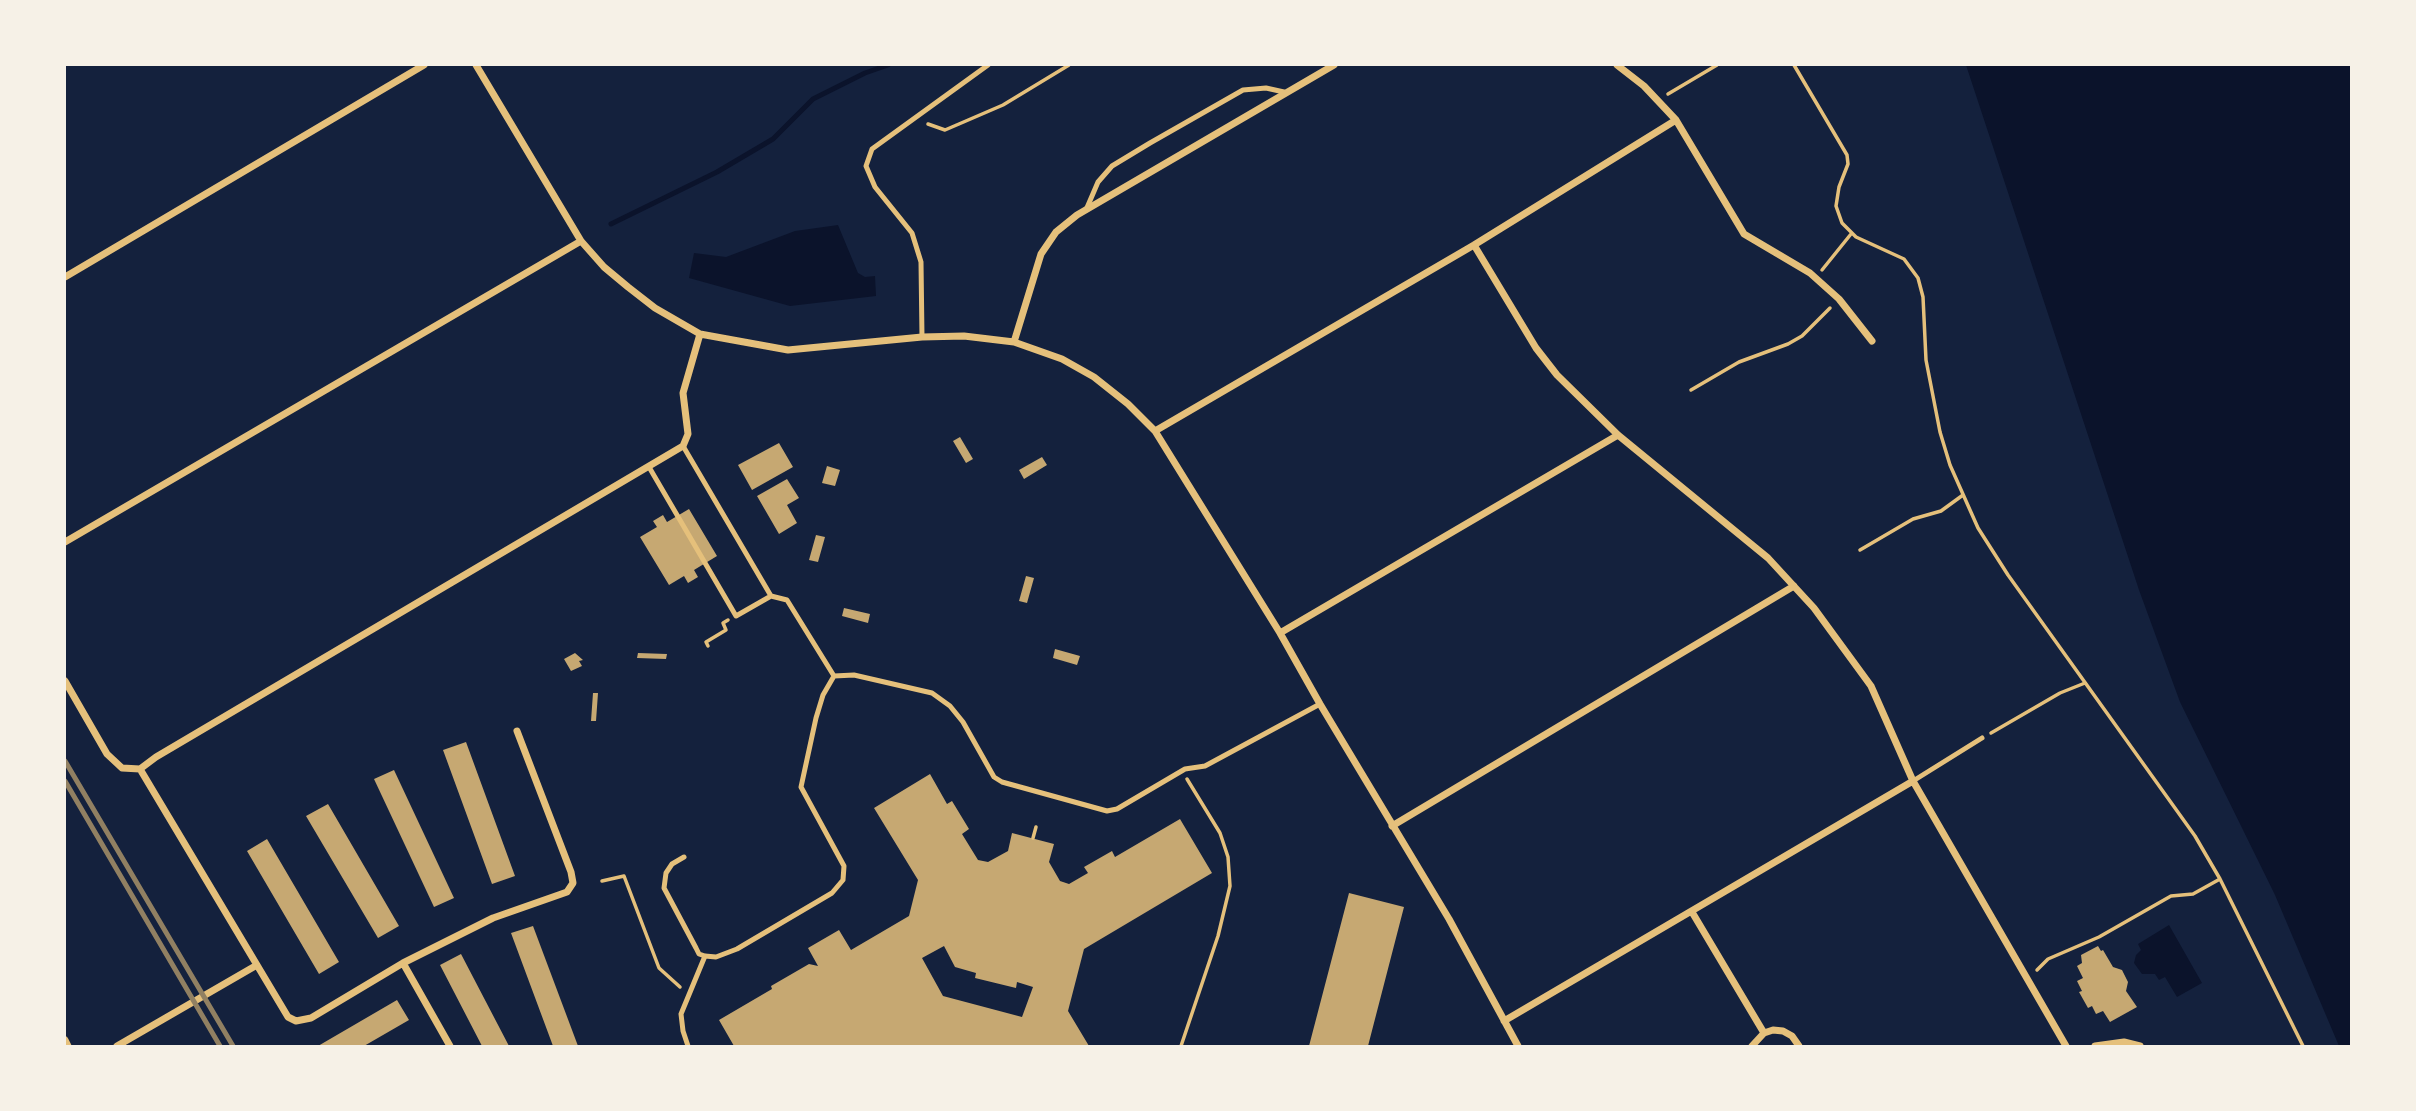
<!DOCTYPE html>
<style>
body{margin:0}
#map{position:relative;width:2416px;height:1111px;overflow:hidden;background:#14213d;font-family:"Source Serif 4",serif}
canvas{display:block}
.frame{position:absolute;inset:0;border:66px solid #f6f1e7;pointer-events:none}
</style>
<div id="map">
<canvas width="2416" height="1111"></canvas>
<div class="frame"></div>
</div>
<script>
const g = document.querySelector('canvas').getContext('2d');
g.lineJoin = 'round';
function fillPath(path, color) {
  g.fillStyle = color;
  g.fill(path, 'evenodd');
}
function shape(rows) {
  const path = new Path2D();
  for (const r of rows) {
    path.moveTo(r[0], r[1]);
    for (let i = 2; i < r.length; i += 2) path.lineTo(r[i], r[i + 1]);
  }
  return path;
}
function strokePath(path, color, width, dash) {
  g.strokeStyle = color;
  g.lineWidth = width;
  g.lineCap = dash ? 'butt' : 'round';
  g.setLineDash(dash || []);
  g.stroke(path);
}
fillPath(shape([
 [1966,65,2351,65,2351,1046,2339,1046,2275,895,2180,702,2139,590],
 [838,225,858,273,865,277,875,276,876,296,790,306,689,278,694,253,726,257,795,231],
 [2169,925,2202,983,2177,997,2165,977,2159,980,2155,974,2142,974,2134,963,2136,955,2141,950,2138,944]
]), '#0b132b');
strokePath(shape([
 [611,224,717,172,773,139,813,99,865,73,888,65]
]), '#0b132b', 5);
fillPath(shape([
 [960,437,973,459,966,463,953,441],
 [779,443,793,467,752,490,738,465],
 [1042,457,1047,465,1024,479,1019,470],
 [827,466,840,470,835,486,822,483],
 [787,479,799,498,787,505,797,523,779,534,757,496],
 [689,509,717,556,694,570,698,577,688,583,684,576,669,585,640,537,657,527,653,521,663,515,667,522],
 [816,535,825,537,818,562,809,560],
 [1026,576,1034,578,1027,603,1019,601],
 [844,608,870,614,868,623,842,616],
 [1055,649,1080,656,1077,665,1053,658],
 [575,653,583,660,579,661,582,666,571,671,564,659],
 [638,653,667,654,666,659,637,658],
 [593,693,598,693,596,721,591,721],
 [466,742,515,876,492,884,443,750],
 [394,770,454,898,434,907,374,779],
 [930,774,947,804,952,801,969,829,962,834,978,860,988,862,1008,851,1012,833,1054,844,1049,862,1060,881,1069,884,1088,873,1084,867,1112,851,1115,857,1180,819,1212,873,1084,949,1068,1011,1089,1046,734,1046,719,1020,772,989,771,986,809,964,818,966,808,948,839,930,851,950,909,916,918,880,874,808],
 [944,946,955,967,976,973,975,978,1016,988,1017,982,1033,987,1022,1017,943,996,922,958],
 [328,804,399,926,378,938,306,816],
 [267,839,339,962,319,974,247,851],
 [1349,893,1404,907,1368,1046,1309,1046],
 [533,926,578,1046,553,1046,511,933],
 [2098,946,2101,951,2103,950,2113,967,2122,970,2128,982,2126,991,2137,1007,2110,1022,2103,1011,2096,1014,2092,1006,2088,1008,2079,992,2082,991,2077,981,2083,978,2077,966,2082,963,2081,955],
 [461,954,509,1046,482,1046,440,965],
 [397,1000,409,1020,364,1046,318,1046]
]), '#c6a872');
strokePath(shape([
 [1794,65,1847,155,1848,164,1839,187,1836,206,1842,223,1856,237,1904,259,1918,278,1923,297,1926,360,1940,432,1950,465,1978,528,2008,575,2195,836,2220,879,2303,1046],
 [1668,94,1717,65],
 [928,124,945,130,1003,105,1069,65],
 [1822,270,1851,234],
 [1691,390,1739,362,1788,344,1802,336,1830,308],
 [1860,550,1913,519,1941,511,1963,495],
 [708,646,706,642,726,630,723,623,728,620],
 [1991,733,2060,693,2085,683],
 [1033,838,1036,827],
 [602,881,624,876,659,968,680,987],
 [2037,970,2048,959,2099,937,2171,896,2193,894,2220,879],
 [1181,1046,1218,936,1230,886,1228,857,1220,833,1187,779]
]), '#e5c07b', 3.5);
strokePath(shape([
 [1086,210,1098,182,1112,166,1150,143,1243,90,1266,88,1284,92],
 [922,337,921,262,912,233,875,187,866,166,872,149,988,65],
 [683,446,771,596,787,600,834,676],
 [649,467,736,616,771,596],
 [834,676,854,675,932,693,950,706,963,722,994,777,1002,782,1107,811,1117,809,1185,769,1205,766,1320,704],
 [1913,781,1982,738],
 [684,857,672,864,666,873,664,888,696,948,699,954,705,956,716,957,737,949,832,893,843,880,844,866,801,787,816,718,823,695,834,676],
 [688,1046,683,1031,681,1014,705,956]
]), '#e5c07b', 5);
strokePath(shape([
 [476,65,581,241,604,267,628,287,655,308,700,334,788,350,922,337,964,336,1014,342,1062,359,1094,377,1128,404,1155,431,1280,633,1320,704,1449,919,1518,1046],
 [1617,65,1644,86,1676,120,1744,234,1810,273,1839,299,1872,341],
 [1474,245,1536,348,1557,375,1618,435,1768,558,1814,608,1871,686,1913,781,2066,1046],
 [65,277,424,65],
 [1014,342,1041,254,1056,232,1077,215,1334,65],
 [1155,431,1474,245,1676,120],
 [65,542,581,241],
 [1280,633,1618,435],
 [65,681,107,754,122,768,140,769,288,1017,296,1021,311,1018,403,963,493,918,567,892,573,883,571,872,517,731],
 [140,769,156,757,683,446,688,434,683,393,700,334],
 [1392,826,1794,586],
 [1692,912,1764,1033],
 [403,963,450,1046],
 [1504,1021,1913,781],
 [65,1040,68,1046],
 [117,1046,257,965],
 [1752,1046,1764,1033,1773,1030,1783,1031,1792,1036,1799,1046],
 [2095,1046,2124,1042,2140,1046]
]), '#e5c07b', 7);
strokePath(shape([
 [65,761,233,1046],
 [65,781,220,1046]
]), '#918062', 5);
</script>
